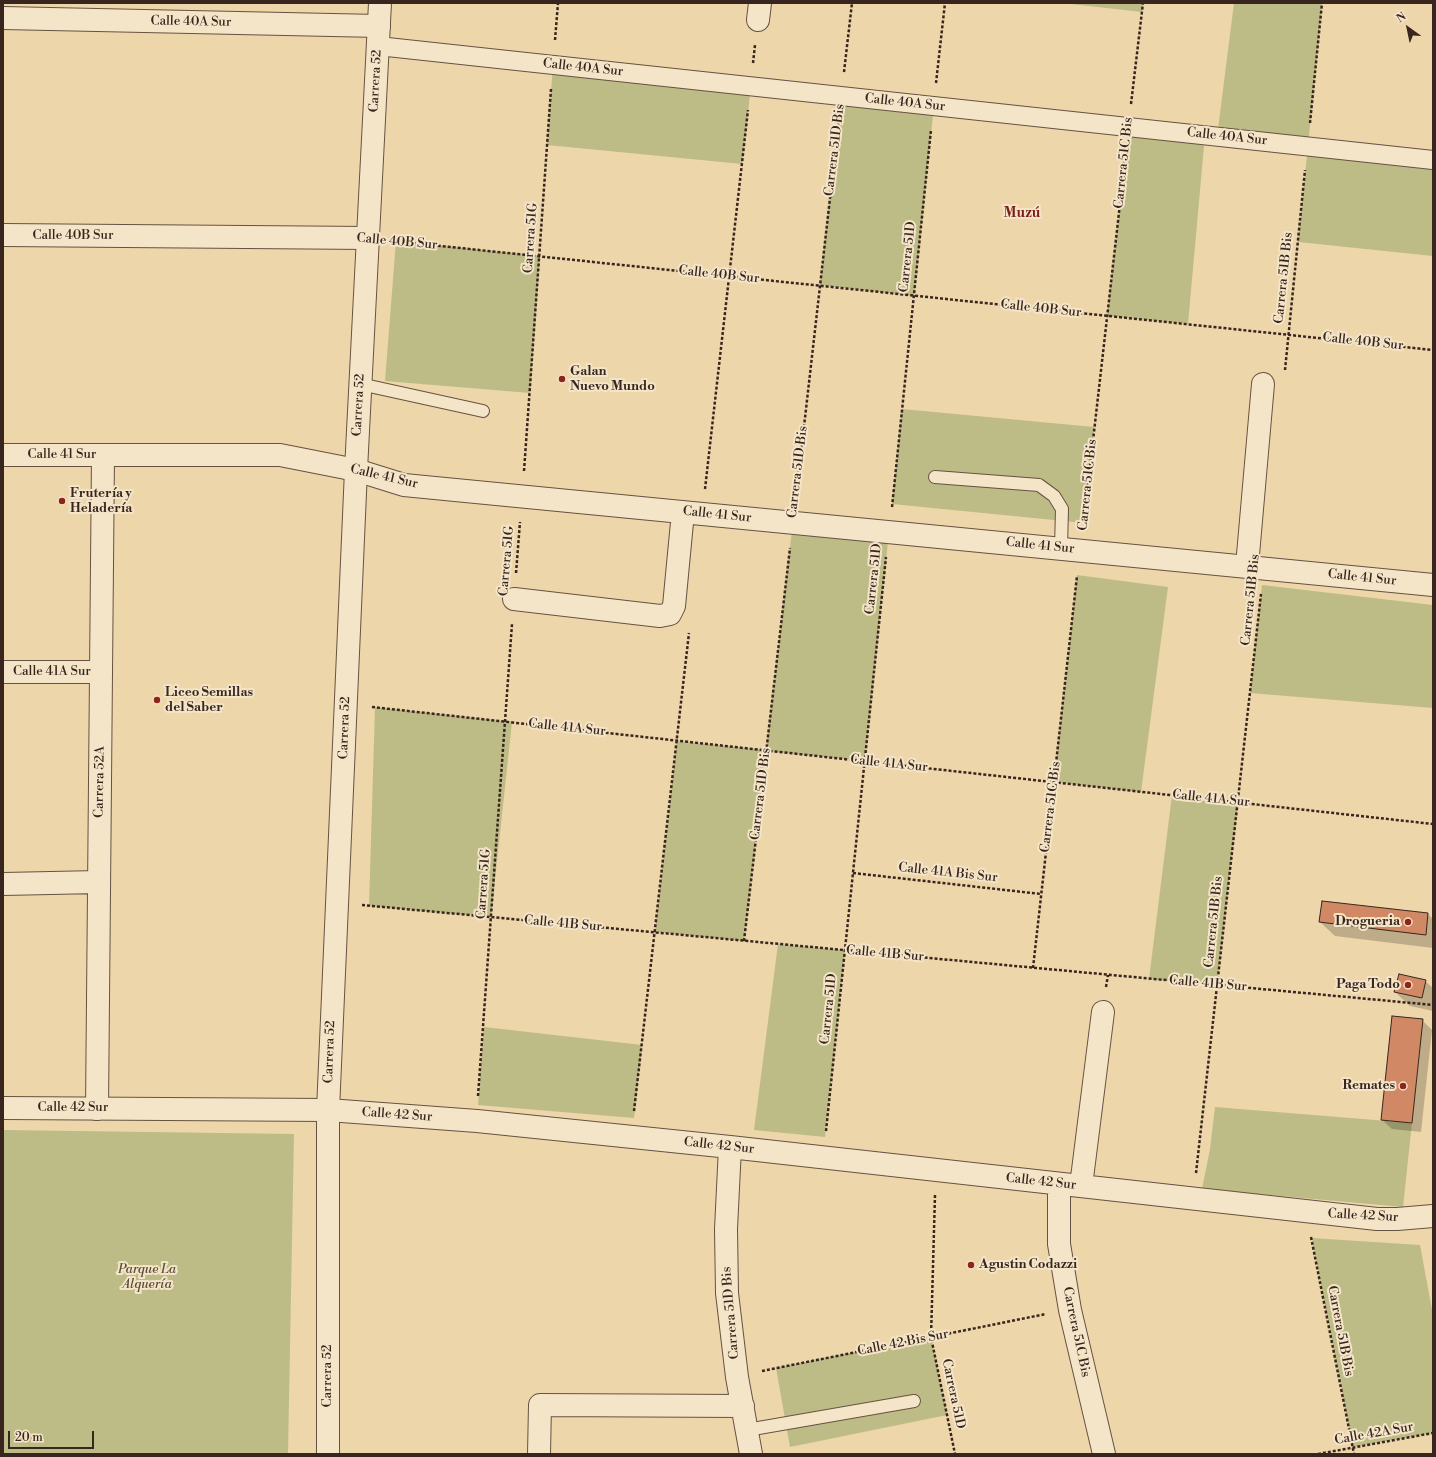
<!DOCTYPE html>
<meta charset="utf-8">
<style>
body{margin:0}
#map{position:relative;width:1436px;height:1457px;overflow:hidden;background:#eed6ab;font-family:"Libre Bodoni",serif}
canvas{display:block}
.frame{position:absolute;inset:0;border:4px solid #38261e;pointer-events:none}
.north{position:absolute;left:1388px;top:8px;width:40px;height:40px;-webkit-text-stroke:3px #f4e4c8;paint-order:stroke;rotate:327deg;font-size:11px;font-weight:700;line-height:16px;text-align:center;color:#38261e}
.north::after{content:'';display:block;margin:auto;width:14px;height:18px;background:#38261e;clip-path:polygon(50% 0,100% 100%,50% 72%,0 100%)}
.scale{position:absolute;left:8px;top:1431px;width:86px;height:18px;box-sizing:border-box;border:2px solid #38261e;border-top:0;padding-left:5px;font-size:12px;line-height:14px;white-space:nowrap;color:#38261e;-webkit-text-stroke:3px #f4e4c8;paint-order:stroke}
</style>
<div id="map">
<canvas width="1436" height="1457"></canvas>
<div class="frame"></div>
<div class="north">N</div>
<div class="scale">20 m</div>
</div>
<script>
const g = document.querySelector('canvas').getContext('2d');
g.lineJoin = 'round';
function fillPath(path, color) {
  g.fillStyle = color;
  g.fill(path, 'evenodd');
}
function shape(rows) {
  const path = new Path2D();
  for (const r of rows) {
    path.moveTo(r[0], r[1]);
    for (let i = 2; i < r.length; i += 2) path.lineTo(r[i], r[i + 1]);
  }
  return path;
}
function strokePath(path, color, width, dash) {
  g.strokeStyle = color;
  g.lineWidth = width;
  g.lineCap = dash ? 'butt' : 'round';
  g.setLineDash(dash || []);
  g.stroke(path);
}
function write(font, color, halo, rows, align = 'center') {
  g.font = font + ' "Libre Bodoni",serif';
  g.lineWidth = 4;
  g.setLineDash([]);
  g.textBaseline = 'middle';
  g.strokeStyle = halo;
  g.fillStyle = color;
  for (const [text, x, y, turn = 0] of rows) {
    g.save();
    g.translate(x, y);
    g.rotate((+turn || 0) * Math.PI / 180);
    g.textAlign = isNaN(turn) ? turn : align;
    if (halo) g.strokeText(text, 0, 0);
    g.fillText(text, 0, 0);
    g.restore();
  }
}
fillPath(shape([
 [1062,3,1143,3,1142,12],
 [1234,3,1322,3,1308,146,1433,160,1433,256,1298,242,1308,146,1217,137],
 [553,65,751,86,742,164,547,145],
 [841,96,934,106,914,296,820,285],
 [1129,127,1205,135,1188,324,1107,316],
 [396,241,540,256,530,393,385,381],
 [902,409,1094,427,1084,523,892,504],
 [793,522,889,532,865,761,766,751,744,941,655,932,677,741,766,750],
 [1077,575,1168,587,1141,792,1054,782],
 [1262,585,1433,605,1433,708,1250,693],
 [375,707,512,722,491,917,369,906],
 [1172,795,1238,802,1217,985,1149,979],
 [778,944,845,950,825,1137,754,1130],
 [484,1027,642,1045,634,1118,478,1105],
 [1215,1107,1412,1123,1403,1207,1202,1189,1210,1149],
 [3,1130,294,1134,288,1454,3,1454],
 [1312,1238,1420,1245,1433,1315,1433,1433,1353,1447],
 [931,1337,947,1415,790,1447,776,1368]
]), '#bdbc86');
fillPath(shape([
 [1323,902,1428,914,1433,919,1433,948,1335,936,1320,922],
 [1425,981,1433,988,1433,1011,1410,1006,1395,992],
 [1422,1020,1432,1030,1421,1132,1392,1129,1382,1120]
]), '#0003');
const building = shape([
 [1322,901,1428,913,1426,935,1319,922,1322,901],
 [1399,974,1426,980,1422,998,1394,992,1399,974],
 [1392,1016,1423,1019,1412,1123,1381,1120,1392,1016]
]);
fillPath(building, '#d08865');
strokePath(building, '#38261e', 1);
const service = shape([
 [360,384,483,411],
 [935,477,1039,485,1054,496,1062,509,1061,548],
 [747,1430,914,1401]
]);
const pedestrian = shape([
 [378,46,1433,160]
]);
const minor = shape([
 [3,18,379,26],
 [758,20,760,3],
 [3,235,368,238],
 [3,455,280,455,356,470,404,485,1433,585],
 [1247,566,1263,384],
 [514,599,660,616,670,614,674,606,683,512],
 [3,672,101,672],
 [3,884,99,882],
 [97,1109,103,455],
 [328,1110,477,1121,730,1147,1377,1219,1397,1219,1433,1216],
 [730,1147,726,1229,727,1293,737,1377,751,1454],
 [1059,1184,1059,1244,1070,1310,1104,1454],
 [1081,1186,1103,1012],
 [539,1454,540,1405,743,1406]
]);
const tertiary = shape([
 [3,1108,328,1110],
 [328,1454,328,1110,356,470,380,3]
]);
strokePath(service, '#665241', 14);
strokePath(pedestrian, '#665241', 20);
strokePath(minor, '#665241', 24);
strokePath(tertiary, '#665241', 24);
strokePath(shape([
 [555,40,558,3],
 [753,63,755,45],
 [844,72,852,3],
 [936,83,945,3],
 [1131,104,1143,3],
 [1310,123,1322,3],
 [393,241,1433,350],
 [1285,370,1305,170],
 [524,471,551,89],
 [705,489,748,110],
 [796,497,839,119],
 [892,507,931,130],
 [1085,511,1126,151],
 [516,573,520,522],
 [372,707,1433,824],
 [853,873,1041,894],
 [362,905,1433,1005],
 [744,941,790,548],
 [1033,968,1077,576],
 [1106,987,1108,975],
 [478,1096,512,624],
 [634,1111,689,633],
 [826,1131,886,557],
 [1196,1173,1261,594],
 [935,1195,931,1337,955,1454],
 [1311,1237,1354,1454],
 [762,1371,1046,1314],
 [1318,1454,1433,1433]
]), '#38261e', 2.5, [3, 2]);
strokePath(service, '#f4e4c8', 12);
strokePath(pedestrian, '#f4e4c8', 18);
strokePath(minor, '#f4e4c8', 22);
strokePath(tertiary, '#f4e4c8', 22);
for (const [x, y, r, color] of [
 [562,379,4,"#8f2418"],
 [62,501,4,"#8f2418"],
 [157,700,4,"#8f2418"],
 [1408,922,4,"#8f2418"],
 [1408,985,4,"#8f2418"],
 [1403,1086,4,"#8f2418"],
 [971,1265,4,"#8f2418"]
]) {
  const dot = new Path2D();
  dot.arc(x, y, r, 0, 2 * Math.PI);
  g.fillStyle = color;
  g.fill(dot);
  strokePath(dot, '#f4e4c8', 1.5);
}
write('13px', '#38261e', '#f4e4c8', [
 ["Calle 40A Sur",191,22,1],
 ["Calle 40A Sur",583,68,6],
 ["Carrera 52",376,81,-87],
 ["Calle 40A Sur",905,103,6],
 ["Calle 40A Sur",1227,137,6],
 ["Carrera 51D Bis",835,150,-83],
 ["Carrera 51C Bis",1124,163,-84],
 ["Calle 40B Sur",73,236],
 ["Carrera 51G",531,238,-86],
 ["Calle 40B Sur",397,242,5],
 ["Carrera 51D",908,257,-84],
 ["Calle 40B Sur",719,275,6],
 ["Carrera 51B Bis",1284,278,-84],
 ["Calle 40B Sur",1041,309,6],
 ["Calle 40B Sur",1363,342,6],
 ["Carrera 52",359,405,-87],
 ["Calle 41 Sur",62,455],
 ["Carrera 51D Bis",798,472,-83],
 ["Calle 41 Sur",384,477,13],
 ["Carrera 51C Bis",1088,485,-84],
 ["Calle 41 Sur",717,515,6],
 ["Calle 41 Sur",1040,546,6],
 ["Carrera 51G",507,561,-85],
 ["Calle 41 Sur",1362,578,6],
 ["Carrera 51D",874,579,-84],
 ["Carrera 51B Bis",1251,600,-84],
 ["Calle 41A Sur",52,672],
 ["Carrera 52",345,728,-88],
 ["Calle 41A Sur",567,728,6],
 ["Calle 41A Sur",889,764,6],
 ["Carrera 52A",100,782,-89],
 ["Carrera 51D Bis",761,794,-83],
 ["Calle 41A Sur",1211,799,6],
 ["Carrera 51C Bis",1051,807,-83],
 ["Calle 41A Bis Sur",948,873,6],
 ["Carrera 51G",484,884,-86],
 ["Carrera 51B Bis",1214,922,-84],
 ["Calle 41B Sur",563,924,5],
 ["Calle 41B Sur",885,954,5],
 ["Calle 41B Sur",1208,984,5],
 ["Carrera 51D",829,1009,-84],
 ["Carrera 52",330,1052,-88],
 ["Calle 42 Sur",73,1108],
 ["Calle 42 Sur",397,1115,4],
 ["Calle 42 Sur",719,1146,6],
 ["Calle 42 Sur",1041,1182,6],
 ["Calle 42 Sur",1363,1216,3],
 ["Carrera 51D Bis",731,1313,-95],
 ["Carrera 51B Bis",1340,1331,79],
 ["Carrera 51C Bis",1076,1332,78],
 ["Calle 42 Bis Sur",903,1343,-11],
 ["Carrera 52",328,1376,-90],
 ["Carrera 51D",953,1394,78],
 ["Calle 42A Sur",1374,1434,-10]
]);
write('bold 13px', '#38261e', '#f4e4c8', [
 ["Galan",570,372],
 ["Nuevo Mundo",570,387],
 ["Frutería y",70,494],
 ["Heladería",70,509],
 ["Liceo Semillas",165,693],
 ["del Saber",165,708],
 ["Drogueria",1400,922,"right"],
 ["Paga Todo",1400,985,"right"],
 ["Remates",1395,1086,"right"],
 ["Agustin Codazzi",979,1265]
], 'left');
write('italic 13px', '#594c38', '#f4e4c8', [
 ["Parque La",147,1270],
 ["Alquería",147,1285]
]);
write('bold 14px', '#7a1f14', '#f4e4c8', [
 ["Muzú",1022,214]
]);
</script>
